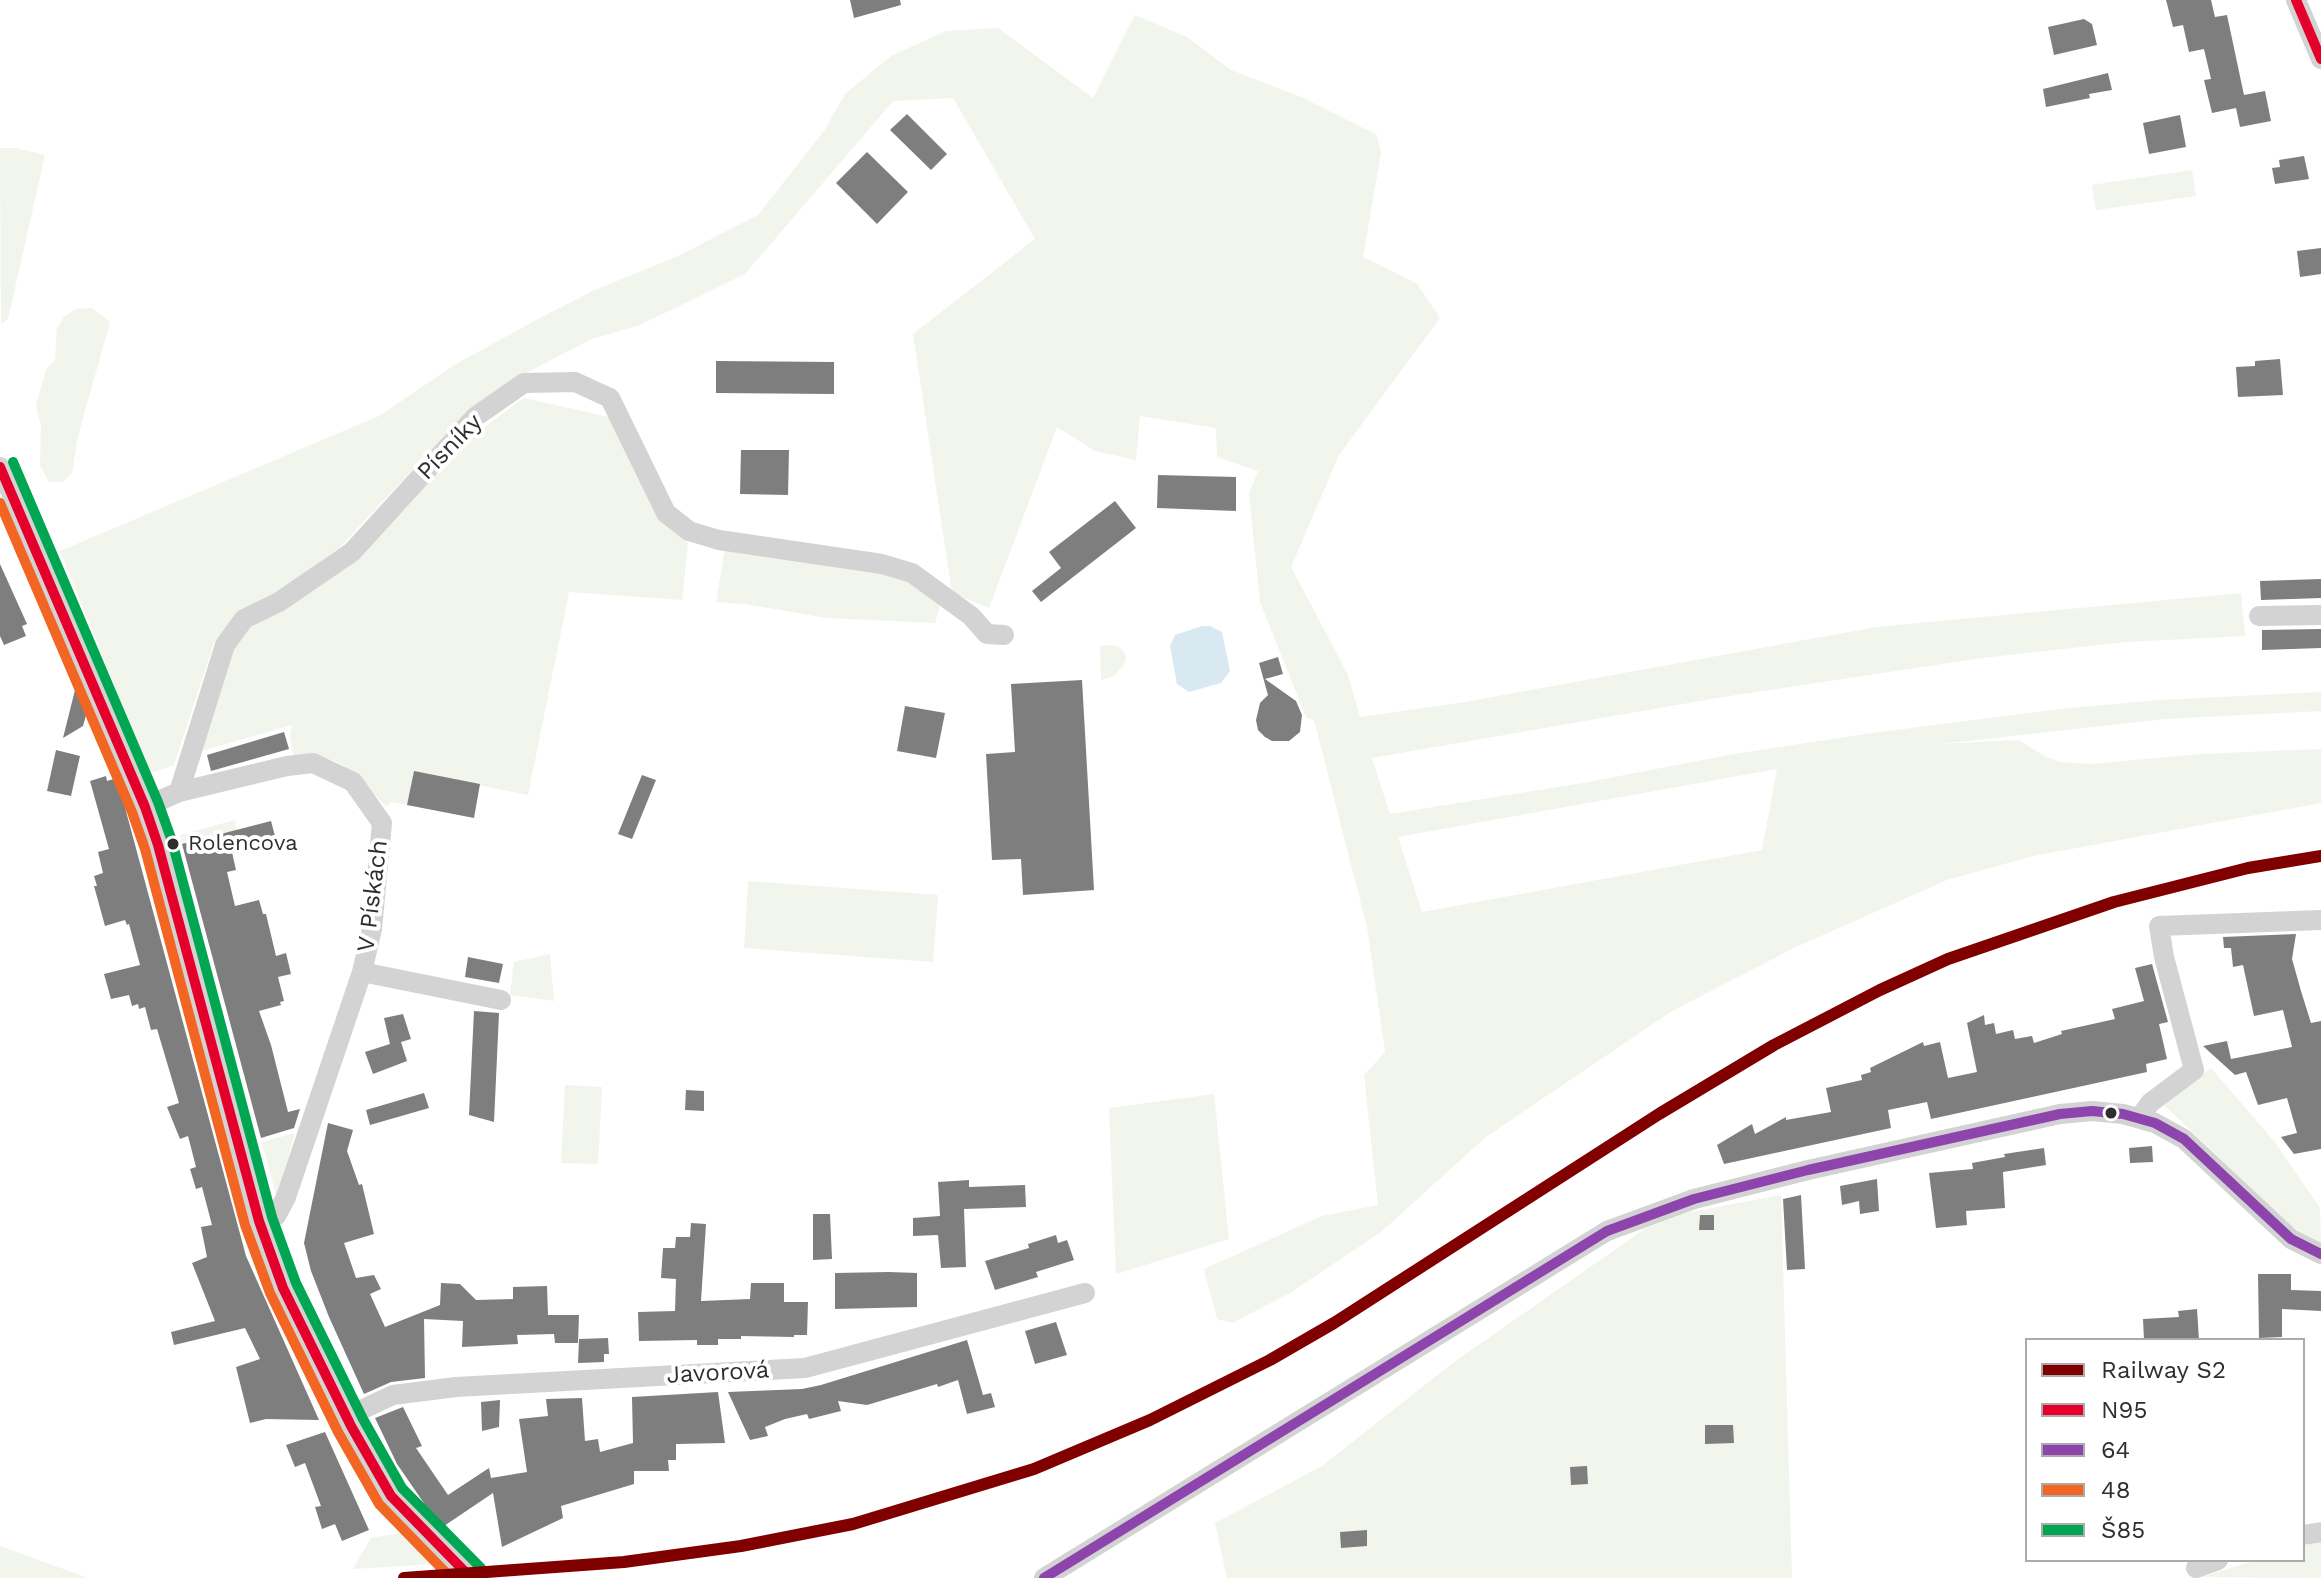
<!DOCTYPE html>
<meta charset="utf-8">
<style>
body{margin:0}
#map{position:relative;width:2321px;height:1578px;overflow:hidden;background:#fff;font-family:"Work Sans",sans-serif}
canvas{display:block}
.legend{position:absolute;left:2025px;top:1338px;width:280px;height:224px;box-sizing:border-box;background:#fff;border:2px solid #ababab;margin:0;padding:10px 14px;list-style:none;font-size:24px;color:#2e2e2e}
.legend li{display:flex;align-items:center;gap:16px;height:40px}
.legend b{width:40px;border:2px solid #ababab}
</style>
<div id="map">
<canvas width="2321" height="1578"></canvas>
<ul class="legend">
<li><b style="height:10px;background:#800000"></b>Railway S2</li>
<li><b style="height:10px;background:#e4002b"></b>N95</li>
<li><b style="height:10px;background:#8e44ad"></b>64</li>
<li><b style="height:10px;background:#f26522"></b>48</li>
<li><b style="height:10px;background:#00a651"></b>Š85</li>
</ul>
</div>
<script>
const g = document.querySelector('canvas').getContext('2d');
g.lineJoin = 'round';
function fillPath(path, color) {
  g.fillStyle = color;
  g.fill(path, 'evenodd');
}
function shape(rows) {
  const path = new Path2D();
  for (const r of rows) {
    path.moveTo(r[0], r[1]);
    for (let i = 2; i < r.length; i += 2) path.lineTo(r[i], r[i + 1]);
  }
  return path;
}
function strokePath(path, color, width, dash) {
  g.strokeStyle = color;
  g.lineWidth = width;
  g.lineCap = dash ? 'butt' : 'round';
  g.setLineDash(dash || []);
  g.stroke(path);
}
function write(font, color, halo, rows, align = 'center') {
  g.font = font + ' "Work Sans",sans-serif';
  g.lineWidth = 8;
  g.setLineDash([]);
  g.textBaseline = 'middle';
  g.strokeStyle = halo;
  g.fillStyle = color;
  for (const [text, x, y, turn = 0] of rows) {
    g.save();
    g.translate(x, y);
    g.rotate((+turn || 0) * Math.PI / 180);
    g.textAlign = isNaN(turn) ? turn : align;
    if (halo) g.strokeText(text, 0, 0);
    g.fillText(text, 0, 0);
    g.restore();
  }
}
fillPath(shape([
 [1135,15,1187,37,1231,70,1301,97,1377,135,1381,153,1363,257,1417,284,1440,318,1339,455,1291,567,1348,675,1360,717,1465,702,1876,627,2241,593,2245,636,2126,642,1982,658,1723,697,1372,758,1390,814,1583,783,1734,754,1872,733,2060,709,2160,700,2321,692,2321,711,2165,719,1940,744,2019,740,2044,756,2061,762,2091,764,2200,754,2321,749,2321,803,2033,856,1947,880,1796,947,1672,1011,1486,1137,1381,1232,1290,1293,1232,1323,1217,1319,1204,1269,1322,1216,1378,1205,1364,1075,1385,1052,1367,927,1314,720,1306,717,1260,602,1249,494,1258,471,1217,457,1216,428,1140,416,1136,460,1095,451,1057,427,989,608,952,593,913,334,1035,239,953,98,893,101,745,274,640,325,592,339,522,375,468,411,339,548,275,594,239,610,214,643,174,765,150,773,60,551,379,416,456,364,538,319,595,290,678,256,758,215,824,131,845,94,891,56,946,31,998,28,1093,98],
 [1777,769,1762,850,1422,912,1398,837],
 [0,148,16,148,45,155,8,319,1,324],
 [2192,170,2196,196,2096,210,2092,185],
 [92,308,110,322,78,436,72,473,63,482,49,482,40,465,41,427,36,405,46,370,55,360,57,328,64,317,75,309],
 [524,398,609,417,657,518,688,543,682,600,569,592,528,795,414,772,407,805,391,802,387,807,345,766,332,760,312,757,294,759,290,736,292,725,198,752,232,651,247,629,280,613,360,557,464,442],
 [725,548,877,570,917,583,941,602,935,623,827,618,745,604,716,602],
 [1111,645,1118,646,1124,652,1126,659,1123,666,1114,676,1101,680,1100,646],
 [235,820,237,830,182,845,180,835],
 [748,881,938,895,933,962,744,948],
 [550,954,554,1001,510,995,514,962],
 [2211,1068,2274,1141,2320,1208,2321,1246,2291,1226,2164,1105],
 [565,1085,602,1087,598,1164,561,1163],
 [1214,1094,1229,1239,1116,1274,1109,1108],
 [295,1133,278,1193,276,1195,262,1142],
 [1781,1195,1792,1578,1227,1578,1215,1523,1322,1466,1454,1362,1646,1228,1686,1213],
 [406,1532,432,1556,435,1564,353,1569,371,1538],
 [2321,1540,2321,1578,2202,1577,2256,1560,2303,1560,2303,1546],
 [0,1546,88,1578,0,1578]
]), '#f1f5ec');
fillPath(shape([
 [1202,626,1210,626,1222,632,1230,671,1221,683,1189,692,1177,684,1170,646,1175,635]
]), '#d8e9f2');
fillPath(shape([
 [850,0,900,0,901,5,854,18],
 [2166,0,2211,0,2215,17,2227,15,2244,95,2265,91,2271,121,2240,127,2236,108,2212,113,2204,80,2211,79,2204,49,2189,52,2183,25,2173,27],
 [2084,19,2092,24,2097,45,2054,55,2048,27],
 [2108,73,2112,90,2089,94,2090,98,2046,107,2043,89],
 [907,114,947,154,931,170,890,130],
 [2180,115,2186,147,2149,154,2143,123],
 [867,152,908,192,877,224,836,183],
 [2304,156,2309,179,2275,184,2272,168,2280,167,2279,160],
 [2321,248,2321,274,2300,277,2297,251],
 [2280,359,2283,395,2238,397,2236,367,2255,366,2255,361],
 [716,361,834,362,834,394,716,393],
 [741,450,789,450,788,495,740,494],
 [1158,475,1236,477,1236,511,1157,508],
 [1115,501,1136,528,1041,602,1032,591,1061,568,1049,552],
 [0,564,27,624,22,626,26,636,4,645,0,636],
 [2321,579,2321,598,2261,600,2260,581],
 [2321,629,2321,648,2262,650,2262,630],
 [1278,657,1283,674,1265,679,1296,701,1302,715,1300,732,1289,741,1272,741,1265,737,1258,730,1256,720,1260,703,1268,695,1259,663],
 [1082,680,1094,890,1023,895,1021,859,992,860,986,754,1015,752,1011,684],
 [76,686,87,712,83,726,63,738],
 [905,706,945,713,936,758,897,751],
 [284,732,289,749,211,771,207,755],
 [56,750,80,756,71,796,47,791],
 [414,771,480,784,474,818,407,805],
 [642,775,656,780,632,839,618,834],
 [106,776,107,781,117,778,246,1256,319,1420,266,1419,250,1423,236,1367,260,1359,245,1328,174,1345,171,1332,215,1321,192,1263,207,1257,201,1227,212,1225,202,1187,196,1189,190,1169,196,1167,188,1136,180,1139,167,1107,179,1103,157,1029,151,1030,145,1007,139,1009,138,1004,132,1006,129,995,111,999,104,974,140,965,129,924,127,925,125,920,105,926,94,886,97,886,94,876,103,873,98,852,109,849,90,781],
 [271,821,275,836,231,848,236,870,227,872,235,906,259,900,263,914,266,914,276,956,286,953,291,974,278,977,284,1001,280,1002,281,1005,259,1011,271,1045,288,1112,300,1109,294,1128,261,1138,182,844],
 [2296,934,2292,959,2301,991,2311,1023,2321,1021,2321,1149,2294,1154,2281,1137,2297,1133,2287,1098,2258,1105,2246,1072,2235,1075,2203,1046,2227,1041,2231,1059,2292,1047,2283,1010,2254,1016,2243,965,2233,967,2231,948,2224,948,2223,937],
 [468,957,503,964,499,983,465,977],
 [2152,964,2168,1022,2159,1024,2167,1059,2146,1064,2147,1072,1931,1119,1927,1102,1888,1110,1891,1128,1724,1164,1717,1145,1752,1124,1755,1134,1786,1117,1786,1120,1831,1112,1826,1088,1862,1080,1861,1075,1871,1072,1870,1068,1923,1042,1924,1046,1940,1042,1948,1078,1977,1072,1967,1023,1984,1015,1985,1025,1994,1023,1996,1034,2013,1030,2015,1039,2032,1036,2034,1043,2062,1034,2061,1031,2115,1019,2112,1009,2144,1001,2135,968],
 [474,1011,499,1013,494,1122,469,1115],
 [403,1014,411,1039,401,1042,407,1061,373,1074,365,1052,390,1044,384,1018],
 [686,1090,704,1091,704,1111,685,1110],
 [424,1093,429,1108,370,1125,366,1110],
 [328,1123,353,1130,347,1151,359,1185,362,1184,374,1234,344,1243,356,1278,374,1275,381,1289,370,1294,385,1327,440,1305,441,1283,460,1284,476,1300,513,1299,513,1287,547,1286,548,1315,579,1315,578,1343,555,1343,554,1334,517,1335,518,1344,462,1347,463,1321,424,1319,425,1378,391,1382,364,1394,329,1317,311,1271,304,1243],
 [2152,1146,2153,1162,2130,1163,2129,1148],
 [2044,1148,2046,1165,2003,1172,2005,1208,1966,1211,1967,1225,1936,1228,1929,1173,1973,1169,1972,1163,2005,1157,2004,1154],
 [1877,1179,1879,1211,1860,1214,1859,1201,1842,1205,1840,1186],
 [969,1180,969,1187,1025,1185,1026,1207,964,1209,966,1267,941,1268,938,1235,913,1236,913,1218,940,1216,938,1182],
 [1801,1195,1805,1269,1787,1270,1783,1199],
 [813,1214,830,1214,832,1259,813,1260],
 [1700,1215,1714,1215,1714,1230,1699,1230],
 [691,1223,706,1224,701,1301,750,1299,751,1283,784,1283,784,1302,808,1302,807,1335,794,1335,794,1337,741,1336,741,1339,718,1339,718,1345,697,1345,697,1340,639,1341,638,1312,675,1311,676,1279,661,1278,663,1248,675,1248,676,1237,690,1237],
 [1056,1235,1058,1243,1067,1240,1074,1260,1036,1272,1038,1277,995,1290,985,1261,1029,1248,1028,1244],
 [889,1272,917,1273,917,1307,835,1309,835,1273],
 [2258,1274,2291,1274,2291,1290,2321,1291,2321,1311,2282,1309,2282,1337,2259,1338],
 [2197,1309,2199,1340,2144,1340,2143,1319,2179,1317,2178,1311],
 [1056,1322,1067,1355,1035,1364,1025,1331],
 [608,1338,609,1354,604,1354,604,1362,578,1363,579,1339],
 [967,1340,983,1395,991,1393,995,1407,967,1414,958,1380,938,1387,937,1384,867,1405,838,1401,841,1411,809,1419,807,1414,785,1419,765,1427,768,1436,750,1440,728,1392,802,1389,821,1385],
 [718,1392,725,1443,676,1444,676,1460,668,1460,669,1471,634,1471,634,1484,561,1506,563,1518,502,1547,493,1493,441,1528,397,1464,375,1418,403,1407,422,1446,416,1448,448,1495,489,1468,491,1478,527,1472,519,1419,548,1416,546,1399,582,1398,585,1441,598,1439,600,1452,633,1443,632,1397],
 [500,1400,499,1427,482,1431,481,1402],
 [1705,1425,1733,1425,1734,1443,1705,1444],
 [325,1432,369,1530,342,1541,335,1524,322,1529,315,1507,321,1506,305,1463,295,1467,286,1445],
 [1587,1466,1588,1484,1571,1485,1570,1467],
 [1367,1530,1367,1546,1341,1548,1340,1532]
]), '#7e7e7e');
strokePath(shape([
 [2296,0,2321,59],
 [0,467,145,807,158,845,259,1221,283,1288,351,1426,391,1496,471,1578],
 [2259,616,2321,615],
 [179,792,287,766,313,763,353,782,382,823,372,929,362,972,286,1197,276,1216,259,1221],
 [145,807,179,792,225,645,244,619,279,602,352,552,475,417,524,383,575,382,610,398,666,513,689,531,719,540,882,564,912,573,971,616,987,634,1004,635],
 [362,972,501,1000],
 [2140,1117,2150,1103,2194,1070,2164,957,2159,926,2321,920],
 [346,1417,393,1395,456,1387,805,1368,1085,1293],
 [2303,1535,2321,1532],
 [2196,1568,2218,1560],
 [1044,1578,1607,1231,1694,1199,1808,1170,2060,1114,2092,1111,2123,1114,2155,1123,2184,1139,2291,1239,2321,1254]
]), '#d3d3d3', 20);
strokePath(shape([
 [2296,0,2321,59],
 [0,467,145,807,158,845,259,1221,283,1288,351,1426,391,1496,471,1578]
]), '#e4002b', 10);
strokePath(shape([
 [1044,1578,1607,1231,1694,1199,1808,1170,2060,1114,2092,1111,2123,1114,2155,1123,2184,1139,2291,1239,2321,1254]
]), '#8e44ad', 10);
strokePath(shape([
 [0,503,132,812,145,849,245,1225,270,1293,338,1432,379,1504,451,1578]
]), '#f26522', 10);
strokePath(shape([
 [13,462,158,802,172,841,272,1217,296,1283,363,1419,402,1488,481,1568]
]), '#00a651', 10);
strokePath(shape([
 [404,1578,624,1562,741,1546,853,1524,1034,1469,1150,1420,1270,1360,1334,1323,1659,1114,1774,1045,1880,990,1948,959,2114,902,2248,868,2321,856]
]), '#800000', 12);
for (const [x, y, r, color] of [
 [173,844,7,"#2e2e2e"],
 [2111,1113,7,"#2e2e2e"]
]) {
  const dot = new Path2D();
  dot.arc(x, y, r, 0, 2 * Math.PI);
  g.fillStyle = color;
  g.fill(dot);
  strokePath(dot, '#fff', 3);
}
write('22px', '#2e2e2e', '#fff', [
 ["Rolencova",188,844]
], 'left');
write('24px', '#2e2e2e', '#fff', [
 ["Písníky",450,447,-46],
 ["V Pískách",373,896,-83],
 ["Javorová",718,1373,-3]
]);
</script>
